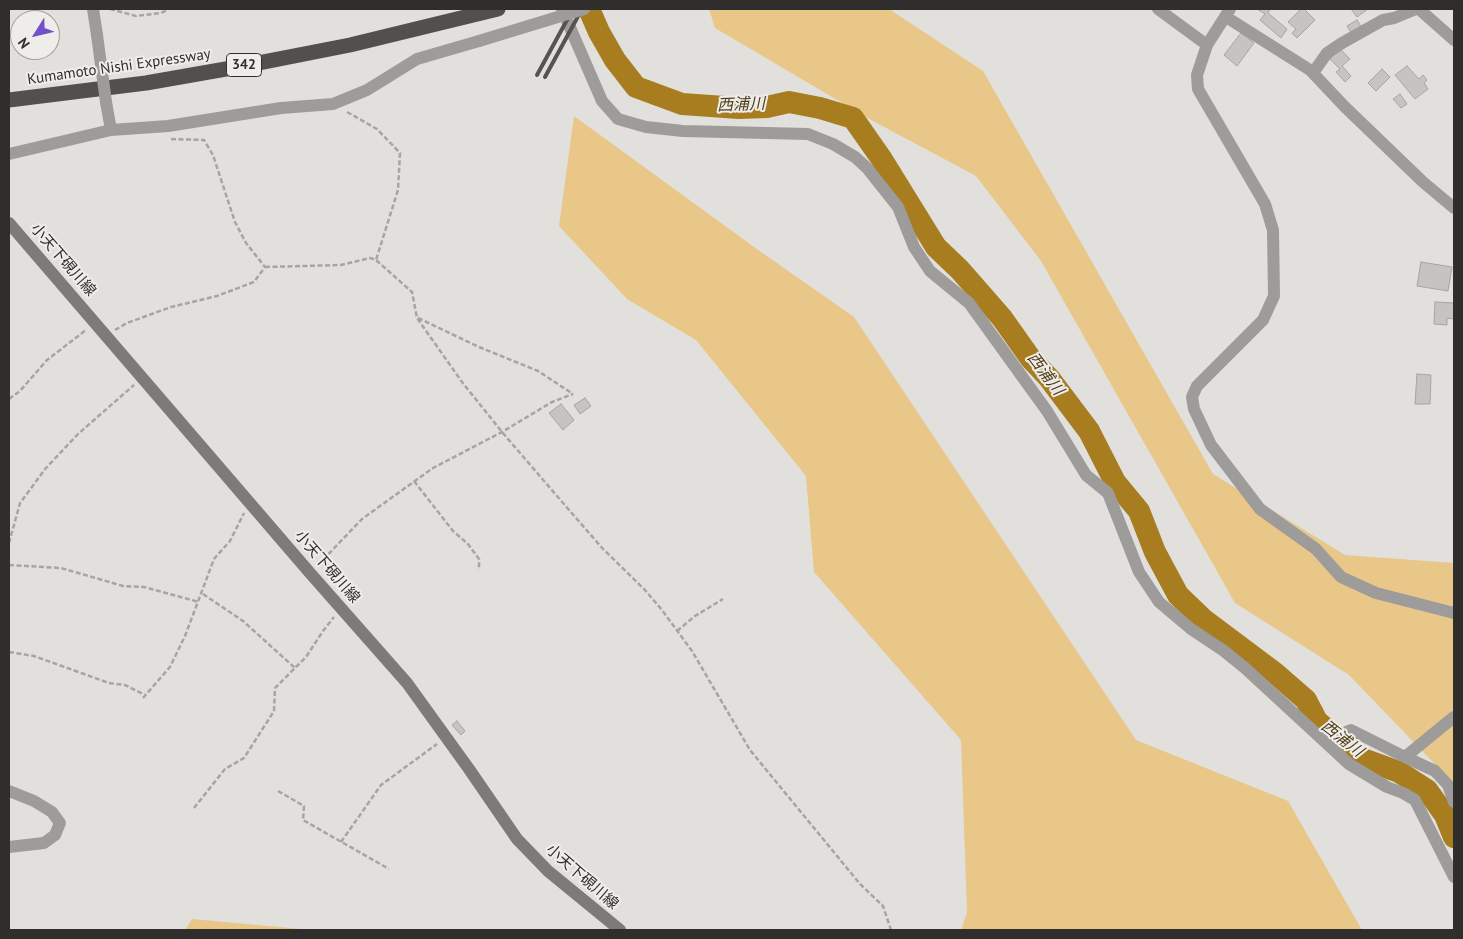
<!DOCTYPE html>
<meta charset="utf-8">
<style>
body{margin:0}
#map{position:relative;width:1463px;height:939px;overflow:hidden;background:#e2e0dd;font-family:"PT Sans",sans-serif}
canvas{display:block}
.frame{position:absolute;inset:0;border:10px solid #2f2e2d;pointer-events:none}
.north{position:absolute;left:10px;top:10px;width:50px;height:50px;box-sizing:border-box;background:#efedea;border:1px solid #a2a19e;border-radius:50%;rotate:234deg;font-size:14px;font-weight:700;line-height:20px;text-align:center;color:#2f2e2d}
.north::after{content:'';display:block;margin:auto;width:18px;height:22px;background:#7250c9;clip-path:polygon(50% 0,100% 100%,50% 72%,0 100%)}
</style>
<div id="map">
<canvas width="1463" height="939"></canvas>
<div class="frame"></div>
<div class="north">N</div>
</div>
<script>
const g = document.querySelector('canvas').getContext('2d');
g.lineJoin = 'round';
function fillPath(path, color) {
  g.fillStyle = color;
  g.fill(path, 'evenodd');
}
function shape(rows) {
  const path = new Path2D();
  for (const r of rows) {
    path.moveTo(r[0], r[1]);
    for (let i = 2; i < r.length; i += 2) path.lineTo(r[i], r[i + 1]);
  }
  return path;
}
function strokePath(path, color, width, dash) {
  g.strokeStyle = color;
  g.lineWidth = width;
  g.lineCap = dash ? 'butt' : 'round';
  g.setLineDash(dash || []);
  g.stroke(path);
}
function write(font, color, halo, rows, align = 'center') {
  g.font = font + ' "PT Sans","Noto Sans JP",sans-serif';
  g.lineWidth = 4;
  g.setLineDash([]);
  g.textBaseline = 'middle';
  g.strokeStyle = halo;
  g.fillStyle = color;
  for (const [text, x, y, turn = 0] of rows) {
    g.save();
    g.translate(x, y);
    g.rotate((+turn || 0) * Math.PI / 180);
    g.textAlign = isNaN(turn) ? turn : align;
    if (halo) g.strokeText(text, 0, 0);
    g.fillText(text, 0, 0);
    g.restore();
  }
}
fillPath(shape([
 [709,9,889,9,983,71,1213,474,1345,555,1454,563,1454,784,1349,675,1235,603,1041,261,976,176,873,121,715,28],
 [574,116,754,247,854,317,1136,740,1288,801,1362,930,961,930,967,912,961,740,814,572,806,476,696,340,627,299,559,226],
 [192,919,312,930,313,930,185,930]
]), '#e8c789');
strokePath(shape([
 [589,9,599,32,615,60,636,87,682,104,739,108,767,107,789,102,820,108,853,118,881,158,936,247,960,270,1002,318,1031,359,1049,378,1089,431,1115,482,1139,511,1155,552,1178,595,1203,619,1275,673,1306,700,1317,721,1355,754,1363,759,1399,772,1427,790,1445,815,1454,837]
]), '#a77d20', 22);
const building = shape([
 [1257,9,1270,9,1268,13,1287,29,1281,38,1260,20,1265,14,1257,9],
 [1301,9,1304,9,1315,20,1297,38,1292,33,1296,29,1288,22,1301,9],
 [1351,9,1368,9,1357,17,1351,9],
 [1357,20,1362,28,1352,34,1347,26,1357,20],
 [1241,33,1254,43,1237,66,1224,55,1241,33],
 [1340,49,1350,59,1342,66,1351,76,1345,82,1336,72,1340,69,1330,59,1340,49],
 [1407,66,1419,79,1423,75,1427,80,1424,83,1428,89,1415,99,1395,75,1407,66],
 [1382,69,1390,77,1376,91,1368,83,1382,69],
 [1400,94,1407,104,1401,108,1393,99,1400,94],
 [1421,262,1452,267,1448,291,1417,286,1421,262],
 [1435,302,1454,303,1454,319,1447,318,1447,325,1434,324,1435,302],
 [1417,374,1431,375,1430,404,1415,404,1417,374],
 [585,398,591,406,580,414,574,405,585,398],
 [561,404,574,420,563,430,549,413,561,404],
 [457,721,465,731,461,735,452,725,457,721]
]);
fillPath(building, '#c6c4c1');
strokePath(building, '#a6a4a1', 1);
strokePath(shape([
 [110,9,136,16,161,13,169,9],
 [347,112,377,129,400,153,398,190,376,260],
 [171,139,204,140,213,155,235,222,246,243,265,267],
 [265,267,341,265,370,258,376,260,412,292,417,318,462,382,502,432,563,503,603,549,644,589,662,610,692,651,750,750,860,884,883,906,891,930],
 [418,318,479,347,538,371,573,394],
 [115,330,127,323,171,307,217,296,254,282,265,267],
 [9,399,20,391,47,360,86,330],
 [414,481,453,531,468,544,479,559,479,570],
 [9,543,20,503,46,468,78,434,134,385],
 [9,565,61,568,123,586,144,587,199,602],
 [318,565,362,519,433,468,502,432,552,402,573,394],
 [203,594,243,621,295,668],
 [677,631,695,616,723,599],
 [9,652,34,656,109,683,125,685,145,695],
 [143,698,170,667,185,636,214,559,230,541,244,513],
 [278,791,304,806,303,820,389,869],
 [194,808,225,769,244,758,274,711,275,688,306,657,323,631,334,617],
 [341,842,381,785,437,744]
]), '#a6a5a2', 2.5, [5, 2.5]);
strokePath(shape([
 [93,9,97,35],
 [562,9,602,101,618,119,646,127,683,131,808,134,833,144,855,157,867,168,898,207,914,247,930,271,969,303,1047,411,1086,475,1108,493,1139,572,1159,602,1191,629,1224,651,1245,668,1349,764,1387,787,1403,793,1415,800,1454,877],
 [1158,9,1207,45],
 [1230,9,1207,45,1197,75,1198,89,1265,204,1273,230,1274,296,1263,320,1197,386,1192,397,1194,409,1211,445,1260,509,1316,549,1341,577,1376,593,1454,613],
 [1419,9,1454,40],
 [1226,17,1310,70,1345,107,1423,182,1454,208],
 [1313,73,1327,53,1342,43,1383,20,1394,18,1416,9],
 [106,102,111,130],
 [9,154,111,130,168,126,281,108,333,104,367,90,417,59,479,41],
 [1325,741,1351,730,1405,757,1454,717],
 [1405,757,1435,771,1448,785,1454,802],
 [9,791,34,801,52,812,60,823,55,835,44,843,9,847]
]), '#9d9c9b', 12);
strokePath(shape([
 [9,223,310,573,407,683,469,769,517,839,548,871,620,930]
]), '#7c7b79', 12);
strokePath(shape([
 [9,100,146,83,243,66,350,45,498,9]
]), '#52504e', 15);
strokePath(shape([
 [537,75,573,9],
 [545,77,582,9]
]), '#555452', 4);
strokePath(shape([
 [97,35,106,102],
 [479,41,584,9]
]), '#9d9c9b', 12);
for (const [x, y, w] of [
 [244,65,35]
]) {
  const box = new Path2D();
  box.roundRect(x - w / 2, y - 11.5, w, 23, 4);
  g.fillStyle = '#efedea';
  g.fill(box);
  strokePath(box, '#2f2e2d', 1);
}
write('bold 14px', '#2f2e2d', null, [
 ["342",244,65]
]);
write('15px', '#2f2e2d', '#efedea', [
 ["Kumamoto Nishi Expressway",119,67,-8],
 ["小天下硯川線",63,260,49],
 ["小天下硯川線",327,567,49],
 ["小天下硯川線",582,877,41]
]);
write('italic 16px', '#513e1a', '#efedea', [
 ["西浦川",741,105,-2],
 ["西浦川",1045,374,53],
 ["西浦川",1342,739,38]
]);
</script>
